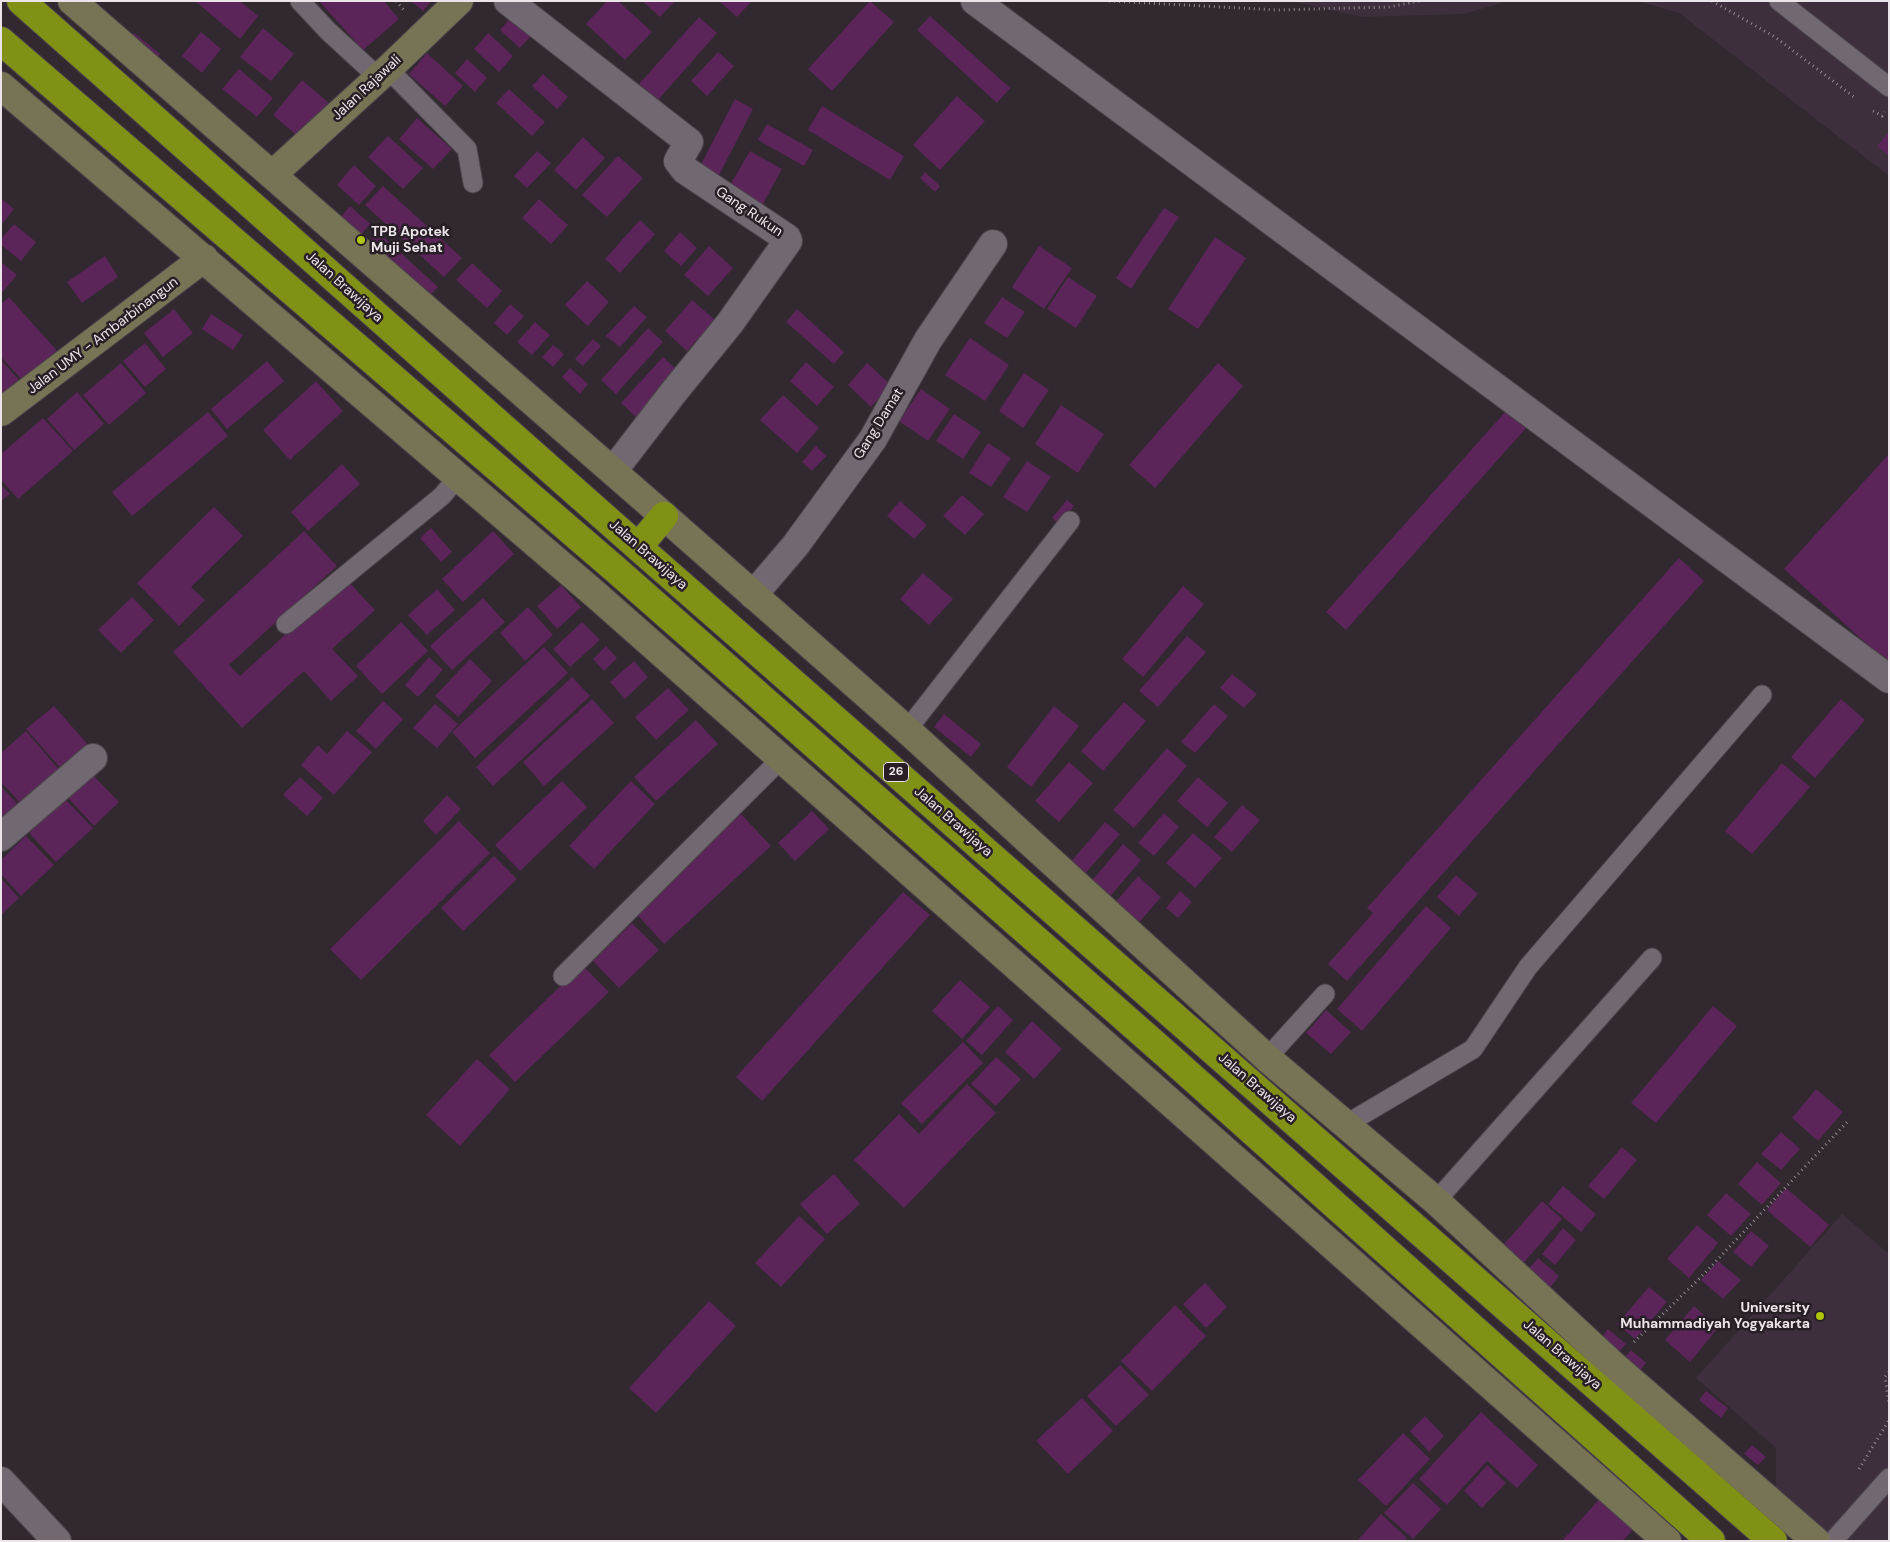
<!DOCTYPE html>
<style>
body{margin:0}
#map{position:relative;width:1890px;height:1542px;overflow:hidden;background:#312830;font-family:"DM Sans",sans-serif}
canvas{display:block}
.frame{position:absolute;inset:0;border:2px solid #ebe5ea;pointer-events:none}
</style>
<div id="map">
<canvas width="1890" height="1542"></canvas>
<div class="frame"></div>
</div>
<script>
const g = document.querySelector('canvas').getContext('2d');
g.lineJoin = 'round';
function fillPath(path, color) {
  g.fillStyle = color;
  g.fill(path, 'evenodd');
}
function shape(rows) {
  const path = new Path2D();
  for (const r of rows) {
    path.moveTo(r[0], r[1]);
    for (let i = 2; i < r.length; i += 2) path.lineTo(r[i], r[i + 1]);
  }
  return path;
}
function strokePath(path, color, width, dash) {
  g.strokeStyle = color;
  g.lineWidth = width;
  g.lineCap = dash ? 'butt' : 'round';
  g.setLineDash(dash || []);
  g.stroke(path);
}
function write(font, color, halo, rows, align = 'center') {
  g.font = font + ' "DM Sans",sans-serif';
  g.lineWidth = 5;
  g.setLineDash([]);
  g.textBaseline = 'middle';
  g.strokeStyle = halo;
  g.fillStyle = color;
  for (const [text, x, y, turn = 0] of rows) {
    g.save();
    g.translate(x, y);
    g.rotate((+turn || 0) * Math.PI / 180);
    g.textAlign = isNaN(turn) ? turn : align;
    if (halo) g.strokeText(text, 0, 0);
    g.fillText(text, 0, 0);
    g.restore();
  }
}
fillPath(shape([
 [1291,1,1508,1,1464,14,1362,17],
 [1638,1,1889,1,1889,176,1679,13],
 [1842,1214,1889,1254,1889,1541,1823,1541,1776,1502,1776,1448,1696,1378]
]), '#3d303c');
fillPath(shape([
 [195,1,240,1,258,16,240,39],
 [319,1,384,1,399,19,363,50],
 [411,1,431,1,423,11],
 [607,1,618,1,652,32,625,60,586,24],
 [642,1,675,1,660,17],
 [719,1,752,1,737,17],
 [870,1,894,22,832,91,808,69],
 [516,12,536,30,520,48,500,30],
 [930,16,1010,88,997,103,917,30],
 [699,17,717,33,658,100,639,84],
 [263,28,294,54,271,81,240,57],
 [201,32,221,49,202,73,182,56],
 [134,33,160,54,154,62,128,41],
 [488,33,513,56,499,72,474,49],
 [718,52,734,66,707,96,691,81],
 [427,53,463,86,445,106,409,74],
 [467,59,487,78,475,92,455,73],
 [239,69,273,98,257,117,222,89],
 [543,74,568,97,557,109,532,86],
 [302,80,330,104,301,139,273,115],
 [509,89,545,122,532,136,496,103],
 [957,96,985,121,940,170,913,145],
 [735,99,753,109,715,183,696,174],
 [822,106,904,156,890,180,808,130],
 [417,118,452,149,433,169,399,139],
 [767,124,813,150,804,166,758,140],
 [1889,132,1889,156,1877,146],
 [388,136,423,168,403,189,368,157],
 [583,137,605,158,576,190,554,170],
 [537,151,551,163,527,188,514,176],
 [750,151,782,169,759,211,726,192],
 [618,156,643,178,607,217,582,195],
 [354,165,376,186,359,205,337,185],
 [925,172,940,186,935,192,920,178],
 [383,186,462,258,444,277,365,205],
 [539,199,568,225,551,244,522,218],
 [3,200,14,209,1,225,1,202],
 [350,206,370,224,356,240,337,222],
 [1164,208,1179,217,1131,289,1116,278],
 [640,220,655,234,620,273,605,259],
 [14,224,36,242,21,261,1,245,1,239],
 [378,232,438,287,428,297,368,242],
 [680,232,697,248,681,266,664,251],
 [1215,237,1246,258,1198,329,1168,309],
 [709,246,733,268,708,296,684,275],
 [1039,246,1072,268,1044,309,1012,287],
 [105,256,118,277,82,303,67,282],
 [1,262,17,275,1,294],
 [472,263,502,291,487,308,456,280],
 [1068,277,1097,296,1076,328,1047,309],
 [587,281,609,302,588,326,565,305],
 [9,297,59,353,25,383,1,357,1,304],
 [1002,297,1025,312,1007,338,984,323],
 [692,300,715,320,687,351,665,331],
 [510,304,524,316,507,335,494,323],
 [634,306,647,317,620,347,606,336],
 [174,309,193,333,163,357,144,333],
 [797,309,844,352,834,364,786,322],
 [211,314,243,335,233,350,202,329],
 [535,322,550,335,532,355,517,342],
 [648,328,663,342,616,394,601,380],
 [970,338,1009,365,985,401,945,375],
 [593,339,601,346,583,366,575,359],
 [145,343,166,369,145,387,123,361],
 [553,345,564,354,553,367,542,357],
 [663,357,681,374,639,420,621,403],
 [1,360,20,381,1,398],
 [267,361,284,381,227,429,211,409],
 [806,362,834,387,817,406,790,381],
 [121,363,146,393,109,425,83,395],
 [867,363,891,385,871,407,848,385],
 [1218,363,1243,386,1155,488,1129,465],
 [570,368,588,384,580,394,562,377],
 [1024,373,1049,390,1023,428,999,411],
 [316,381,343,411,290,460,263,430],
 [921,389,950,409,928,441,899,421],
 [77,392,104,424,74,450,47,419],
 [783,395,819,428,797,453,760,420],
 [1061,405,1104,434,1078,473,1035,444],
 [1507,410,1527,427,1346,630,1326,612],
 [208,412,228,436,132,516,112,492],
 [954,414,981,432,963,459,936,441],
 [43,418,73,451,18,499,1,480,1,454],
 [988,443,1011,458,991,487,969,473],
 [816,446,826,456,812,471,802,462],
 [1889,454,1889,664,1784,569],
 [1027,461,1051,477,1027,512,1003,497],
 [342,464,360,484,308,531,291,512],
 [1,485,10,494,1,501],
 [962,495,984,514,965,535,943,516],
 [1067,500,1074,506,1059,524,1052,518],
 [900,501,927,525,914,539,887,516],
 [214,507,243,536,191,587,205,600,179,626,137,583],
 [431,528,452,552,441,562,420,538],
 [304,531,337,566,229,665,240,676,346,579,375,610,332,649,358,676,331,701,304,671,242,728,173,652],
 [493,531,514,554,463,602,442,579],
 [1679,558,1704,581,1347,981,1328,964,1373,913,1367,908],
 [923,573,953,599,929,625,900,599],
 [561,585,581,607,557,629,537,606],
 [1183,586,1204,604,1143,677,1122,659],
 [437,589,455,610,427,635,408,615],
 [132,597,154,620,121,653,98,630],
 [483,598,505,622,452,670,430,646],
 [528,607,553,635,525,661,500,633],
 [401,622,428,651,382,694,356,666],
 [582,622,600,640,570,667,553,649],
 [1187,636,1206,652,1158,707,1139,691],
 [606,646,617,658,604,671,593,659],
 [544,647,568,673,475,758,452,732],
 [429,657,443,670,418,697,405,685],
 [470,659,492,681,458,717,435,696],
 [634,661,648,677,625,699,610,682],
 [1232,674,1257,694,1244,708,1220,688],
 [572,677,590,696,493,786,476,767],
 [668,688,689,710,656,740,635,717],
 [592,699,614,723,544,786,523,762],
 [1841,699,1865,720,1815,778,1791,757],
 [383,701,403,719,376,749,356,731],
 [1124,702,1146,721,1103,771,1081,751],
 [435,704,458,724,437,748,413,728],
 [1214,704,1228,716,1195,753,1181,742],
 [54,706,90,747,63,771,26,729],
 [1054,706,1079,726,1031,787,1007,767],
 [944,714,981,744,971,757,934,727],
 [696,720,718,744,656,801,634,777],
 [26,731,61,772,23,806,1,782,1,753],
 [347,731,372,752,334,795,301,765,318,745,327,754],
 [1167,748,1187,766,1134,828,1113,810],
 [1069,762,1093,783,1059,822,1035,801],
 [1782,763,1810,787,1752,854,1725,831],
 [92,774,119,802,94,826,67,797],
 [300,777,323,798,307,816,283,795],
 [1198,777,1228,803,1207,827,1177,801],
 [562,781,587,807,520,871,495,845],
 [631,781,655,804,594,869,569,846],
 [1,786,21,808,1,826],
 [447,795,461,809,436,835,423,821],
 [65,799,93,828,56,862,29,833],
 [1242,805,1260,820,1232,852,1214,837],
 [812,811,829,829,795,861,778,843],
 [1164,813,1179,827,1154,856,1138,843],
 [741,814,771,846,664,944,634,911],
 [459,821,490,853,361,980,330,949],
 [1105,822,1120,834,1082,877,1068,865],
 [1193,833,1222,858,1195,888,1166,863],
 [26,836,54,865,21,896,1,874,1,860],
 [1123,844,1141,860,1107,900,1089,884],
 [494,856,517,879,463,931,441,908],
 [1456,875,1478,894,1459,916,1437,897],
 [1138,876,1161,897,1137,925,1113,905],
 [1,878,19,898,1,915],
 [1180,891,1192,902,1178,918,1166,908],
 [903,892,930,915,762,1101,736,1077],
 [1426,906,1451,928,1362,1031,1337,1009],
 [632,923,659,950,619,988,593,961],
 [582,965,609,992,515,1082,489,1055],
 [960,980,990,1007,962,1039,932,1011],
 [998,1006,1013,1020,982,1055,966,1041],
 [1713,1006,1737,1026,1656,1123,1631,1103],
 [1326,1010,1351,1032,1331,1054,1306,1033],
 [1032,1021,1062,1049,1034,1079,1005,1052],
 [963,1042,983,1063,922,1124,901,1103],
 [996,1057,1021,1079,996,1106,971,1084],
 [477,1059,510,1089,460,1146,426,1115],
 [967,1084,996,1113,904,1208,854,1160,899,1114,919,1134],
 [1816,1089,1843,1112,1818,1141,1792,1118],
 [1781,1132,1800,1149,1781,1170,1761,1154],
 [1622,1147,1637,1160,1604,1199,1588,1186],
 [1757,1162,1781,1183,1762,1205,1738,1184],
 [834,1174,860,1204,827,1234,800,1204],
 [1563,1186,1596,1214,1581,1232,1548,1204],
 [1786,1188,1829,1225,1810,1247,1767,1210],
 [1726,1193,1751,1214,1731,1236,1707,1215],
 [1542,1201,1562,1219,1518,1269,1498,1251],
 [799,1216,825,1239,781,1287,755,1263],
 [1697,1225,1718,1243,1689,1278,1667,1259],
 [1563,1228,1576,1240,1555,1265,1542,1254],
 [1751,1231,1769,1246,1751,1267,1733,1252],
 [1538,1258,1559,1276,1549,1289,1527,1271],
 [1718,1261,1741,1280,1723,1299,1701,1280],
 [1205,1283,1227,1307,1206,1328,1183,1304],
 [1649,1287,1667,1302,1635,1339,1617,1324],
 [709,1301,736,1326,656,1413,629,1388],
 [1175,1305,1206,1336,1152,1391,1121,1361],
 [1694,1306,1718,1328,1690,1362,1665,1340],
 [1608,1329,1626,1344,1616,1355,1599,1341],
 [1631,1350,1646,1363,1635,1376,1620,1363],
 [1120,1365,1149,1395,1116,1426,1087,1396],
 [1706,1391,1728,1408,1721,1418,1699,1400],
 [1082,1398,1113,1431,1068,1474,1036,1441],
 [1481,1412,1538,1465,1517,1488,1487,1461,1447,1505,1419,1479],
 [1425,1416,1444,1436,1429,1452,1410,1431],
 [1403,1433,1430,1459,1386,1506,1358,1480],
 [1752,1445,1766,1457,1758,1465,1744,1454],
 [1487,1465,1506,1483,1482,1508,1464,1491],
 [1413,1483,1441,1509,1413,1539,1384,1513],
 [1602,1496,1635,1527,1623,1541,1562,1541],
 [1381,1514,1407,1538,1405,1541,1357,1541]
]), '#5b2559');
const lane = shape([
 [300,1,328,31,379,78],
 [1779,1,1889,87],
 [388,69,467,149,473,183],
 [286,624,442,496,458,477],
 [907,730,1070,521],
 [563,976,781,759],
 [1267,1058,1325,994],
 [1345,1125,1473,1049,1528,967,1762,695],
 [1436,1201,1652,958],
 [1833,1541,1889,1478]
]);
const street = shape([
 [508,1,689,142,678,161,685,170,787,238,788,241,730,323,673,393,613,471],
 [975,1,1889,679],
 [753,595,795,546,873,439,928,340,993,244],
 [1,837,93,758],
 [1,1481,57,1541]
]);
const secondary = shape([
 [72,1,664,516,907,730,1267,1058,1436,1201,1612,1364,1816,1541],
 [1,86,595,594,1667,1541],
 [273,174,388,69,459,1],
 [1,412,204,258]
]);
const highway = shape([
 [21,1,638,547,1773,1541],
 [1,41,615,569,1166,1054,1711,1541],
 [638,547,664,516]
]);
strokePath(lane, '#4b444a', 21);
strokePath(street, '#4b444a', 30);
strokePath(secondary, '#4b444a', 30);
strokePath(highway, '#4b444a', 30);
strokePath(shape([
 [396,1,404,10],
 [1109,1,1277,10,1389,7,1419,1],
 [1712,1,1775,37,1854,97],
 [1873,111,1882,116,1885,112],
 [1634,1342,1702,1276,1849,1120],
 [1889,1372,1885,1377,1889,1404],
 [1859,1469,1889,1420]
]), '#90898f', 3, [1, 4]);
strokePath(lane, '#726871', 19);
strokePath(street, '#726871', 28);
strokePath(secondary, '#767455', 28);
strokePath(highway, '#809115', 28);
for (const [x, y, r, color] of [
 [361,240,5,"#aec508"],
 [1820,1316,5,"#aec508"]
]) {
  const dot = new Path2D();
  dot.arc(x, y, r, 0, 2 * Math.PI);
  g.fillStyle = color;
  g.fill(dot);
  strokePath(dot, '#271e26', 2);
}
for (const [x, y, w] of [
 [896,772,25]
]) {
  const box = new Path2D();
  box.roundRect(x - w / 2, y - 9.5, w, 19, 4);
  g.fillStyle = '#271e26';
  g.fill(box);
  strokePath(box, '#ebe5ea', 1);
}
write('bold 12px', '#ebe5ea', null, [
 ["26",896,772]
]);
write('14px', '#ebe5ea', '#271e26', [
 ["Jalan Rajawali",367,88,-43],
 ["Gang Rukun",749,212,34],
 ["Jalan Brawijaya",344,287,42],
 ["Jalan UMY - Ambarbinangun",103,336,-37],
 ["Gang Damat",879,424,-58],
 ["Jalan Brawijaya",648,555,41],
 ["Jalan Brawijaya",953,822,41],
 ["Jalan Brawijaya",1257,1088,41],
 ["Jalan Brawijaya",1562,1355,41]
]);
write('bold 14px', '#ebe5ea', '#271e26', [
 ["TPB Apotek",371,232],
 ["Muji Sehat",371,248],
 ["University",1810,1308,"right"],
 ["Muhammadiyah Yogyakarta",1810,1324,"right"]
], 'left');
</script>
